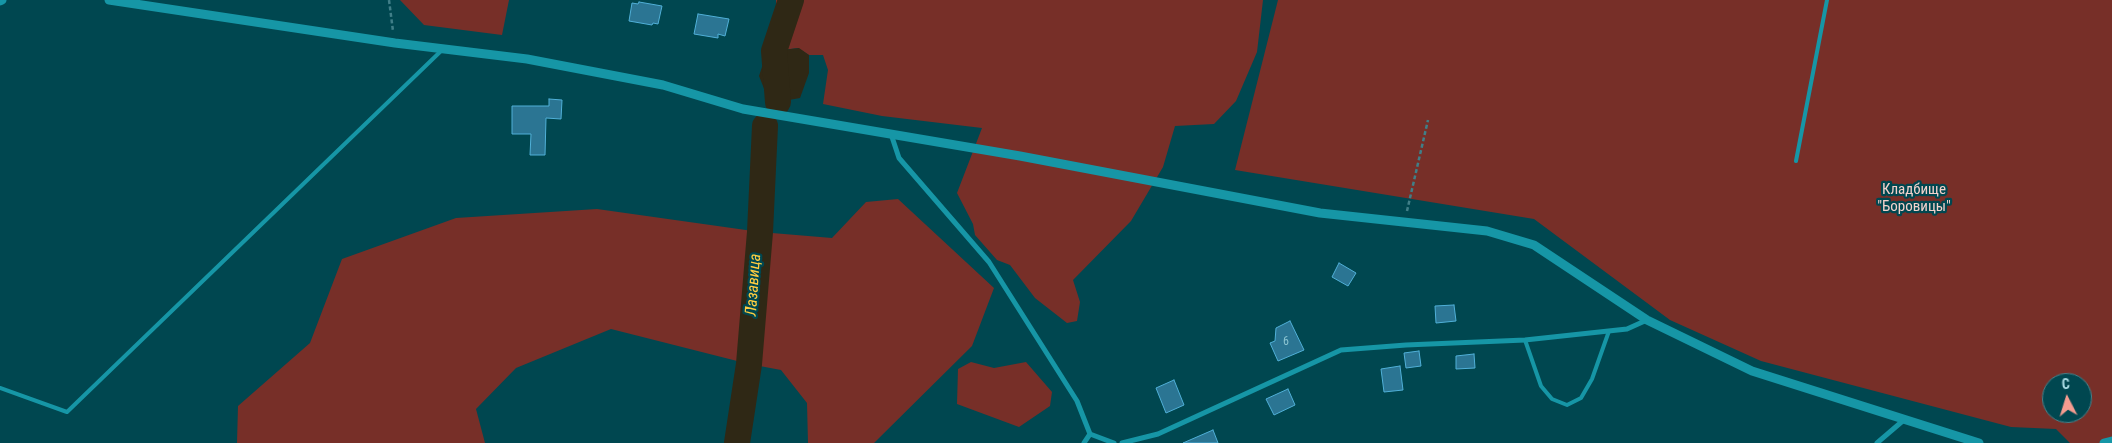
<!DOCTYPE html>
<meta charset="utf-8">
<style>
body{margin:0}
#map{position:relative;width:2112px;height:443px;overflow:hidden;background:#004750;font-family:"Roboto Condensed",sans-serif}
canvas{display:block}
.north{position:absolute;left:2042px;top:373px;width:50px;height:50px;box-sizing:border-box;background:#004750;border:1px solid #44838c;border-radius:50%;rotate:355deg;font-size:14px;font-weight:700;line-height:20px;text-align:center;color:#abdee6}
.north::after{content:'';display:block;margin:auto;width:18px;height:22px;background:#f59c90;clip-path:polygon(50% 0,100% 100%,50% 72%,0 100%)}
</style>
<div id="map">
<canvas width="2112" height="443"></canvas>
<div class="north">С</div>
</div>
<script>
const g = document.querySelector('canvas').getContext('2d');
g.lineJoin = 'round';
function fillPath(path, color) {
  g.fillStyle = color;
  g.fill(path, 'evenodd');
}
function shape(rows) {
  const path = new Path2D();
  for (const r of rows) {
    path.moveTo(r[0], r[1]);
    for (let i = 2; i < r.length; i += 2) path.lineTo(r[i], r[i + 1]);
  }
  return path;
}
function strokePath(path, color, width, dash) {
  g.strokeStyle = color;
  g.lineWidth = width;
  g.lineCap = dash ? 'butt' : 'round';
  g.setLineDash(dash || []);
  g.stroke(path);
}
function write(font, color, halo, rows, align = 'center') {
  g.font = font + ' "Roboto Condensed",sans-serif';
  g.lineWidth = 4.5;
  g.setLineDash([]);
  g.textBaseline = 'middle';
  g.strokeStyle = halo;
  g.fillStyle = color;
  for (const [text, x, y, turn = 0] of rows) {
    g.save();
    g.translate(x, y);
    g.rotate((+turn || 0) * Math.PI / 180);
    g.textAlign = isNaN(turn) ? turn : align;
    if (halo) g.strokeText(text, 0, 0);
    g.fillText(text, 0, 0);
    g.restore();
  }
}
fillPath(shape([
 [400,0,509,0,502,35,424,25],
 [776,0,1263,0,1257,52,1236,101,1214,124,1175,126,1163,167,1131,221,1073,280,1080,302,1077,321,1067,323,1035,298,1010,265,997,260,975,235,973,224,957,193,982,128,882,116,823,104,828,70,823,55,809,55,798,48,774,51,765,58,776,12],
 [1278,0,2112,0,2112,443,2070,443,2056,429,2011,427,1761,361,1670,320,1534,219,1235,170],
 [2052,383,2082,383,2082,413,2052,413],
 [898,199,994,288,972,346,874,443,808,443,807,403,781,370,749,364,611,329,516,368,476,409,485,443,237,443,238,406,310,343,342,259,456,218,597,209,760,232,832,238,866,202],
 [971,362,994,368,1026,362,1052,392,1050,406,1019,427,957,404,958,369]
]), '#772f28');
fillPath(shape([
 [799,48,809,55,809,73,800,98,778,102,767,96,759,76,765,58,774,51]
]), '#2f2815');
strokePath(shape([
 [778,102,774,51,791,0],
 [737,443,749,364,760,232,765,126]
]), '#2f2815', 26);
const building = shape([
 [639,2,662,6,658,24,653,23,652,25,629,21,632,3,638,4,639,2],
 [698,14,729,19,725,36,718,34,718,38,694,34,698,14],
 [549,99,562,100,561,119,546,118,545,155,530,155,531,134,512,134,512,106,549,106,549,99],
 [1339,263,1356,273,1348,286,1332,277,1339,263],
 [1454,305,1456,321,1436,323,1435,306,1454,305],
 [1290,321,1304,350,1278,361,1270,343,1275,341,1276,328,1290,321],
 [1419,351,1421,366,1406,368,1404,353,1419,351],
 [1474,354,1475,368,1456,369,1456,356,1474,354],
 [1400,366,1403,390,1384,392,1381,369,1400,366],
 [1174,380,1184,405,1166,413,1156,388,1174,380],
 [1288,389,1295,405,1274,415,1266,399,1288,389],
 [1213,430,1218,443,1183,443,1213,430]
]);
fillPath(building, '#2b7593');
strokePath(building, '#50b0d8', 1);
strokePath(shape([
 [389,0,393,31],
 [1407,211,1428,120]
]), '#407f88', 2.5, [4, 2.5]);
strokePath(shape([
 [1796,161,1827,0],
 [1525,340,1541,386,1552,399,1567,405,1581,398,1592,379,1609,331],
 [0,388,67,412,441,51]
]), '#1696a6', 4);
strokePath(shape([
 [891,134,899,158,989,262,1077,401,1090,434],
 [1084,443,1090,434,1114,443],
 [1122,443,1158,434,1341,350,1406,345,1525,340,1627,329,1647,320],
 [1877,443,1905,419]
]), '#1696a6', 5);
strokePath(shape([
 [109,0,395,43,527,59,663,85,743,109,1020,156,1320,213,1487,231,1534,245,1647,320,1752,371,1979,443],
 [0,1,2,0],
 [2104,443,2112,441]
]), '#1696a6', 9);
write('12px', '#8bc4d1', null, [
 ["6",1286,342]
]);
write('15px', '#f4d2cc', '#004750', [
 ["Кладбище",1914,190],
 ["\"Боровицы\"",1914,207]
]);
write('italic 16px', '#ffcd41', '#004750', [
 ["Лазавица",754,285,-86]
]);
</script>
